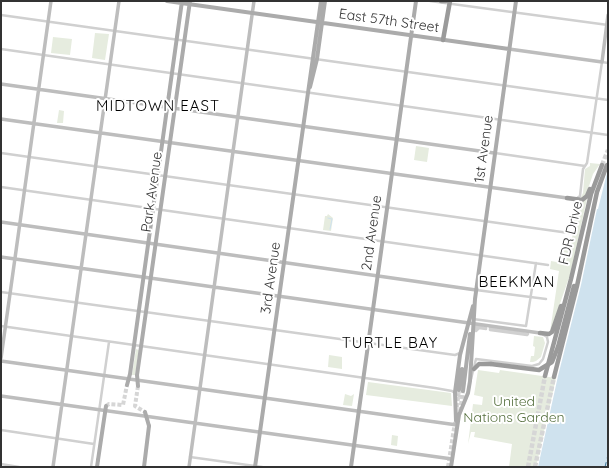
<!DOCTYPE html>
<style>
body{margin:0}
#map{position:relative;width:609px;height:468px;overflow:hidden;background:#fff;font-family:Quicksand,sans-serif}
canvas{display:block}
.frame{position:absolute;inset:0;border:2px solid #333;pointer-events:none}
</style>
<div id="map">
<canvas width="609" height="468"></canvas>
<div class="frame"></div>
</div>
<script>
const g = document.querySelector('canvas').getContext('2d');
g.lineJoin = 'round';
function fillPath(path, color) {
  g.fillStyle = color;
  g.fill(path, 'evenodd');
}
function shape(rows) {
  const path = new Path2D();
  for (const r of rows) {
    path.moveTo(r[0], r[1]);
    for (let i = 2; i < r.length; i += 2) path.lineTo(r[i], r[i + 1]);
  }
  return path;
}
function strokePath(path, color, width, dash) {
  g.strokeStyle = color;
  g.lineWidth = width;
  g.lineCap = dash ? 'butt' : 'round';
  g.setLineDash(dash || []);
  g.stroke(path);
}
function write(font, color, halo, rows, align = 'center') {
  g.font = font + ' Quicksand,sans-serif';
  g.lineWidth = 4;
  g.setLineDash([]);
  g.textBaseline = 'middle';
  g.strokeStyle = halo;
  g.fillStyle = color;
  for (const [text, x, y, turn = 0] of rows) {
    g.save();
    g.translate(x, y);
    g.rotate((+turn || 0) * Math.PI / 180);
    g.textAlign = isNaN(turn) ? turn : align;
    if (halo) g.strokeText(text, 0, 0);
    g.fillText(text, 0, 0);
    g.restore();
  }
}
fillPath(shape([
 [95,33,109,34,105,60,92,58],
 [53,37,72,39,70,55,51,53],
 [59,110,64,111,63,123,57,123],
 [416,146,429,148,427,162,414,160],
 [590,163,600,164,593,174,586,195,580,199,583,193,585,169,590,166],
 [587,199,570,275,550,332,559,271,550,269,551,261,562,263,564,248,571,249,576,202],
 [328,214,333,218,331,231,323,230,325,216,327,216],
 [534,336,543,337,545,343,541,357,536,361,533,362,530,362,531,356,534,356,535,347,533,346],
 [136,349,139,350,135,375,132,375],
 [329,355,342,357,342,369,328,367],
 [478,370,499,373,500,370,556,378,536,467,509,467,512,444,474,437,475,432,471,432,468,444,473,404,482,405,483,397,474,395],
 [368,382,451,393,452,406,366,395],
 [345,394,351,396,354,394,352,406,343,405],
 [392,435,398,436,397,446,391,445]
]), '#e6ecdf');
fillPath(shape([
 [608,169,608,467,538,467,558,376,581,285,597,209,598,209]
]), '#cfe2ee');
strokePath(shape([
 [328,218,332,219,330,229]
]), '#cfe2ee', 1);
strokePath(shape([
 [605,467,608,455]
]), '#3f7597', 1, [5, 4]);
strokePath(shape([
 [138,386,135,406,145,412],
 [106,406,109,404,123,405,127,385],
 [457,407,459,390],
 [460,411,463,391],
 [448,467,455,422]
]), '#d6d6d6', 4, [4, 2]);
strokePath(shape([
 [602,165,608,150],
 [528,467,545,376],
 [535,467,554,377]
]), '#d6d6d6', 4.5, [4.5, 2]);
strokePath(shape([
 [430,1,608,25],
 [1,15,608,100],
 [1,49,608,135],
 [1,153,569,233],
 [495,153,585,166],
 [1,187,548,265],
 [577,198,580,196,583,169,587,163,602,62,608,63],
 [476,290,546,299],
 [1,292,455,355,460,353],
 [473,319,526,326,536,263],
 [1,326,435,388,452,391,459,396,466,397],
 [476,326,486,328,486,329,479,328,476,331,476,326],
 [490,328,528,334,527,335,490,330,490,328],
 [471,379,476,359,532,366,539,364,543,359,548,342,547,337,542,334],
 [1,430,94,444],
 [190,457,262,467],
 [1,464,19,467],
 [91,467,109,342]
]), '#d0d0d0', 2.5);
strokePath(shape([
 [509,49,602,62,608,15],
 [1,84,494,153],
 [1,119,567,198],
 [1,222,476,290],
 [1,257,540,333],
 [1,358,51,1],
 [1,361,457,425],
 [1,396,452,459],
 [53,467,119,1],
 [189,467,254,1]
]), '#bdbdbd', 3.5);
strokePath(shape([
 [167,1,509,49],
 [310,87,317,59,325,1],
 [127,385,130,374,182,1],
 [138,386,137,375,190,1],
 [459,390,462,369],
 [463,391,470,334],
 [456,421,455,392,460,355,473,306],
 [97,467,98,460],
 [144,467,149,426],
 [255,467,321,1],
 [351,467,416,1],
 [451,467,459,415,468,393,470,381,475,299,516,1]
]), '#ababab', 4);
strokePath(shape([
 [441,1,446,1],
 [443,40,450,1],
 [567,198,582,200,587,196,590,189],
 [540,333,549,334,552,332,561,306],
 [558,347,574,286],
 [474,369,479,364,491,364],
 [545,376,571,279,591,194,602,165],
 [554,377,577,286,597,192,607,165]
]), '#9a9a9a', 4.5);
strokePath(shape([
 [145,412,149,426],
 [98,460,106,406]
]), '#ababab', 4);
strokePath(shape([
 [491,364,539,370,552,362,558,347]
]), '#9a9a9a', 4.5);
write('14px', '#333', '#fff', [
 ["East 57th Street",389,21,8],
 ["1st Avenue",484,149,-82],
 ["Park Avenue",152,192,-82],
 ["2nd Avenue",372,233,-82],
 ["FDR Drive",571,233,-77],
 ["3rd Avenue",271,278,-82]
]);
write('14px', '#56703f', '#fff', [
 ["United",514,402],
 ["Nations Garden",514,418]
]);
g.letterSpacing = '1px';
write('15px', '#000', '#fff', [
 ["MIDTOWN EAST",158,106],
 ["BEEKMAN",517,282],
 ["TURTLE BAY",390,343]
]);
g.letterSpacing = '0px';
</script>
